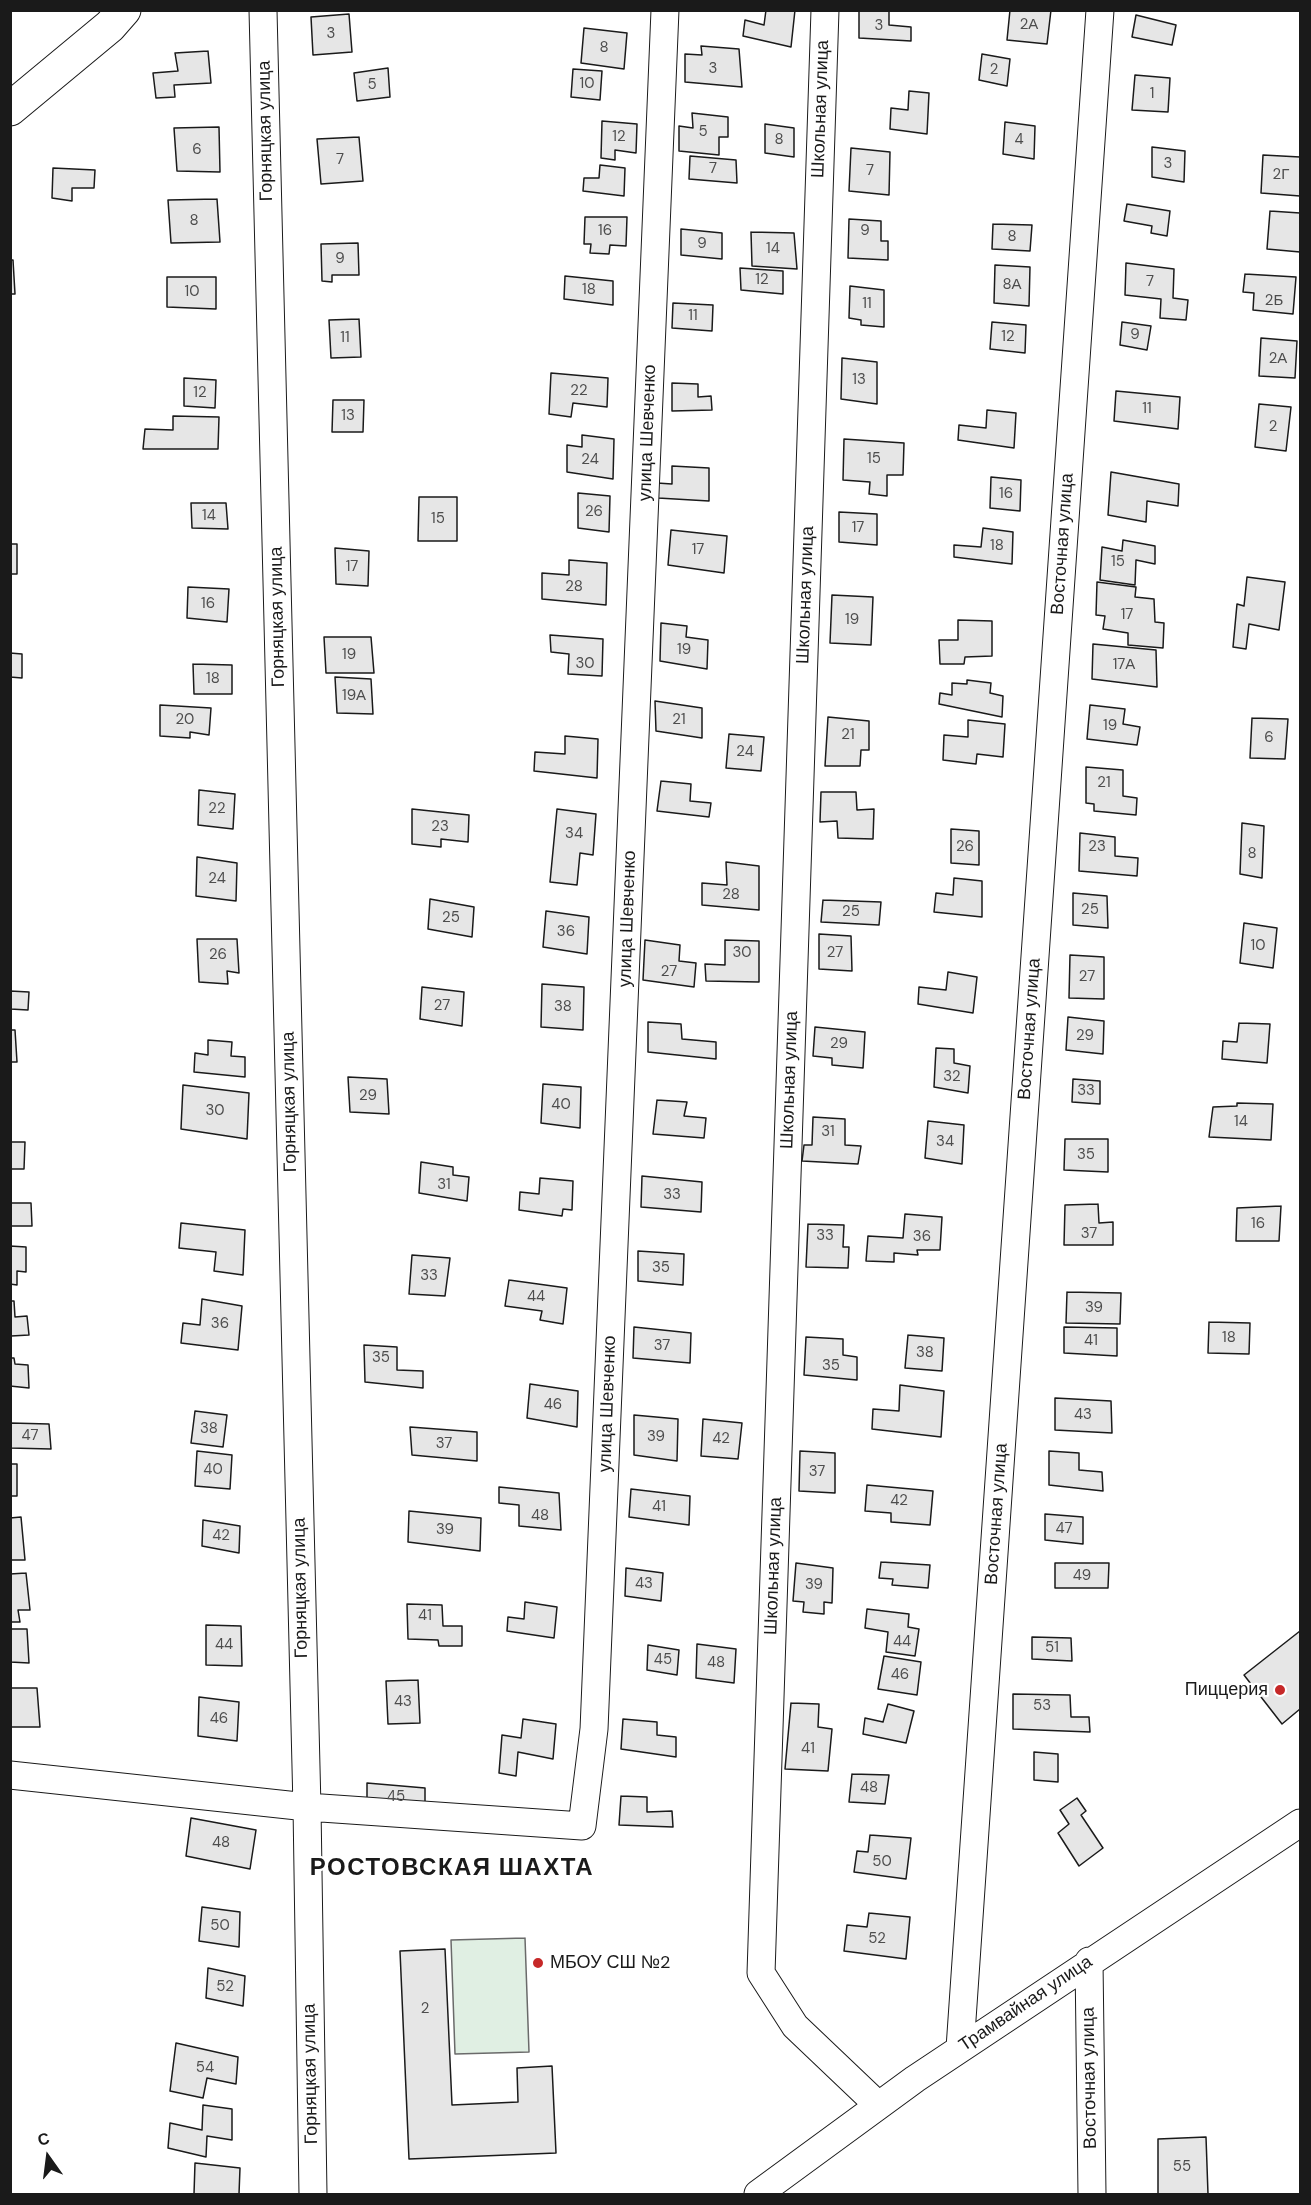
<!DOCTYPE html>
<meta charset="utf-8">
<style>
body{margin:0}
#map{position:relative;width:1311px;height:2205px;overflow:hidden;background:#fff;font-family:"DM Sans",sans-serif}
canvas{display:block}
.frame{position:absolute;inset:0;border:12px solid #1a1a1a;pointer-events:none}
.north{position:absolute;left:18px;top:2127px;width:60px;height:60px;-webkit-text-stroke:4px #fff;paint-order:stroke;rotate:346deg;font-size:16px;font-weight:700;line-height:24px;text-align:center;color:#1a1a1a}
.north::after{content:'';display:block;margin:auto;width:21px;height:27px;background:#1a1a1a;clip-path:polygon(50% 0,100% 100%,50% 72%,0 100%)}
</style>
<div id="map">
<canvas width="1311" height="2205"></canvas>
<div class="frame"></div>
<div class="north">С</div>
</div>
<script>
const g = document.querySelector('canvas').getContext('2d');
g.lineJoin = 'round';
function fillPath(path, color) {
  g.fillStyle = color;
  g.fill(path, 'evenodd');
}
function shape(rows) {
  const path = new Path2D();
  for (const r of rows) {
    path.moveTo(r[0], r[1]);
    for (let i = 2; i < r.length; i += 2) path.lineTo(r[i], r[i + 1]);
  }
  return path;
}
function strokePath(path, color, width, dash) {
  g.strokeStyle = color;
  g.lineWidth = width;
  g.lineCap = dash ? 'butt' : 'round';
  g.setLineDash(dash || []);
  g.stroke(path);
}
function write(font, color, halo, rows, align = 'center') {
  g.font = font + ' "DM Sans",sans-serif';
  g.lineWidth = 4.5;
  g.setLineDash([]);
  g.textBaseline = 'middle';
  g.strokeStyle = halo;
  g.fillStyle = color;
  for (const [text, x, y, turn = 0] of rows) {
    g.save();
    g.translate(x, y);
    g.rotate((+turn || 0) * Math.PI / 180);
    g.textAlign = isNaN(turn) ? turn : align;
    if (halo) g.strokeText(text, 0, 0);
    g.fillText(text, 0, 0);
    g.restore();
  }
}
const green = shape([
 [525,1938,529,2052,455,2054,451,1940,525,1938]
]);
fillPath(green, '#e0efe3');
strokePath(green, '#6a6a6a', 1.5);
const building = shape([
 [766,10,795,10,791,47,743,36,745,20,764,25,766,10],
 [859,10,889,10,889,25,911,27,911,41,859,38,859,10],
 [1010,10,1051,10,1047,44,1007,40,1010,10],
 [349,14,352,52,313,55,311,17,349,14],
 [1136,15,1176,25,1172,45,1132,37,1136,15],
 [584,28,627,33,624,69,581,63,584,28],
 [701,46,739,49,742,87,685,82,685,54,702,55,701,46],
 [208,51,211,83,174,85,175,97,156,98,153,73,178,71,175,53,208,51],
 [982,54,1010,59,1007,86,979,80,982,54],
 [388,68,390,97,357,101,354,73,388,68],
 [573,69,602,71,600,100,571,97,573,69],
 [1135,75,1170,78,1168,112,1132,110,1135,75],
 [909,91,929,93,927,134,890,129,891,108,908,110,909,91],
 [692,113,728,117,728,137,719,137,719,155,679,151,679,126,693,128,692,113],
 [602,121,637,124,636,153,615,150,615,160,601,158,602,121],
 [1005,122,1035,126,1034,159,1003,154,1005,122],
 [765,124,794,128,794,157,765,153,765,124],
 [219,127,220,172,177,171,174,128,219,127],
 [359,137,363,181,321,184,317,139,359,137],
 [1152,147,1185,151,1184,182,1152,177,1152,147],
 [851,148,890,152,889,195,849,191,851,148],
 [1263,155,1300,157,1300,196,1261,193,1263,155],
 [690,156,736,160,737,183,689,179,690,156],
 [600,165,625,168,624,196,583,191,584,178,599,178,600,165],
 [53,168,95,170,94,188,72,188,72,201,52,198,53,168],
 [217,199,220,242,171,243,168,200,217,199],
 [1127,204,1170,211,1167,236,1151,233,1152,226,1124,221,1127,204],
 [1270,211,1300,213,1300,252,1267,249,1270,211],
 [585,217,627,217,626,246,610,245,609,254,590,253,591,244,584,244,585,217],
 [849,219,881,221,881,241,888,241,888,260,848,258,849,219],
 [993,224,1032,225,1030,251,992,249,993,224],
 [681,229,722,233,722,259,681,255,681,229],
 [751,232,794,233,797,269,752,266,751,232],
 [358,243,359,275,332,275,332,282,322,281,321,244,358,243],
 [10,260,13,260,15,294,10,294,10,260],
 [1126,263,1174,269,1173,298,1188,300,1186,320,1160,318,1161,299,1125,295,1126,263],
 [995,265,1030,267,1029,306,994,303,995,265],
 [740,268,783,271,783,294,741,290,740,268],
 [1245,274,1296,277,1293,314,1253,310,1254,293,1243,292,1245,274],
 [565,276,613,281,613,305,564,299,565,276],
 [167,277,216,277,216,309,167,307,167,277],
 [850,286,884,290,884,327,861,325,861,320,849,318,850,286],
 [673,303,713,305,712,331,672,328,673,303],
 [359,319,361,357,331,358,329,320,359,319],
 [992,322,1026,325,1025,353,990,349,992,322],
 [1122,322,1151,326,1147,350,1120,345,1122,322],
 [1261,338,1297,341,1295,378,1259,376,1261,338],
 [842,358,877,362,877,404,841,399,842,358],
 [551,373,608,378,607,407,573,403,571,417,549,414,551,373],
 [184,378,216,380,215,408,184,406,184,378],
 [672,383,698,384,698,397,711,396,712,410,672,411,672,383],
 [1116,391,1180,397,1178,429,1114,421,1116,391],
 [333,400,364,400,363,432,332,432,333,400],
 [1259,404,1291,407,1286,451,1255,447,1259,404],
 [987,410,1016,413,1014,448,958,440,959,425,986,428,987,410],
 [173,416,219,417,218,449,143,449,145,429,173,430,173,416],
 [582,435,614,439,613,479,567,472,567,445,582,447,582,435],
 [844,439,904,443,903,475,887,475,887,496,869,494,870,482,843,480,844,439],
 [672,466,709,468,709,501,658,498,657,483,672,484,672,466],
 [1111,472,1179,484,1178,506,1147,501,1146,522,1108,515,1111,472],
 [991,477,1021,480,1020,511,990,508,991,477],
 [578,493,610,496,609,532,578,528,578,493],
 [419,497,457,497,457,541,418,541,419,497],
 [191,503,226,503,228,529,192,528,191,503],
 [839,512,877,514,877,545,839,542,839,512],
 [983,528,1013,532,1012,564,954,557,954,545,981,547,983,528],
 [671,530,727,536,724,573,668,565,671,530],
 [1123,540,1155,546,1155,564,1136,560,1135,585,1100,580,1102,547,1122,551,1123,540],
 [10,544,17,544,17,574,10,574,10,544],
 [335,548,369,551,368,586,336,584,335,548],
 [569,560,607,563,606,605,542,599,542,573,569,575,569,560],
 [1247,577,1285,582,1279,630,1249,624,1246,649,1233,647,1237,604,1244,606,1247,577],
 [1097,582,1136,587,1135,597,1154,599,1155,622,1164,623,1163,648,1128,645,1128,633,1103,629,1105,616,1096,615,1097,582],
 [188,587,229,589,227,622,187,618,188,587],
 [832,595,873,597,871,645,830,643,832,595],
 [958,620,992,621,992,656,965,657,964,664,940,664,939,640,958,640,958,620],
 [661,623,687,626,686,637,708,640,707,669,660,661,661,623],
 [550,635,603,639,602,676,568,674,569,654,551,652,550,635],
 [324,637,371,637,374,673,326,673,324,637],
 [1093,644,1156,650,1157,687,1092,679,1093,644],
 [10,653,22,654,22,678,10,677,10,653],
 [193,664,232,665,232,694,194,694,193,664],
 [335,677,371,679,373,714,337,713,335,677],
 [967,680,991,683,990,693,1003,696,1002,717,939,704,940,693,952,695,952,683,967,684,967,680],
 [655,701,702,708,702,738,656,731,655,701],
 [160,705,211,708,209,735,190,732,190,738,160,736,160,705],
 [1090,705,1125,709,1123,724,1140,727,1137,745,1087,739,1090,705],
 [828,717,869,721,869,750,861,750,860,766,825,766,828,717],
 [1252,718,1288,719,1285,759,1250,758,1252,718],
 [968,720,1005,724,1003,757,977,754,976,764,943,760,944,735,968,737,968,720],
 [729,734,764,737,761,771,726,768,729,734],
 [565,736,598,739,597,778,534,771,535,752,565,754,565,736],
 [1086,767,1123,770,1123,796,1137,798,1136,815,1094,811,1094,804,1086,803,1086,767],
 [661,781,691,784,690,801,711,803,709,817,657,811,661,781],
 [199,790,235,794,233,829,198,825,199,790],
 [821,792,856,792,857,810,874,809,873,839,838,838,837,821,820,822,821,792],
 [412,809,469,815,468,842,441,839,441,847,412,844,412,809],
 [557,809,596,814,593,855,580,853,577,885,550,882,557,809],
 [1242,823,1264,826,1262,878,1240,874,1242,823],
 [951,829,979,831,979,865,951,863,951,829],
 [1080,833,1115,837,1115,856,1138,858,1137,876,1079,871,1080,833],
 [197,857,237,863,236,901,196,896,197,857],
 [726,862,759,866,759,910,702,905,702,883,727,885,726,862],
 [954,878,982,881,982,917,934,912,936,893,953,895,954,878],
 [1073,893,1107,896,1108,928,1073,925,1073,893],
 [430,899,474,907,472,937,428,929,430,899],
 [823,900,881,902,879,925,821,922,823,900],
 [546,911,589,917,587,954,543,947,546,911],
 [1244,923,1277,928,1273,968,1240,963,1244,923],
 [819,934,851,936,852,971,819,969,819,934],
 [197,939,237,939,239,973,227,971,228,984,199,982,197,939],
 [645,940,680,945,679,961,696,963,694,987,643,980,645,940],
 [725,940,759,941,759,982,706,981,705,964,725,965,725,940],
 [1070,955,1104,957,1104,999,1069,998,1070,955],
 [948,972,977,977,973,1013,918,1004,919,987,946,990,948,972],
 [542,984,584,987,583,1030,541,1027,542,984],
 [422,987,464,992,462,1026,420,1019,422,987],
 [10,991,29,992,28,1010,10,1009,10,991],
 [1068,1017,1104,1021,1103,1054,1066,1050,1068,1017],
 [648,1022,681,1024,682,1039,716,1042,716,1059,648,1052,648,1022],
 [1239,1023,1270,1024,1267,1063,1222,1059,1223,1041,1237,1042,1239,1023],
 [815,1027,865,1032,863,1068,832,1065,832,1058,813,1056,815,1027],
 [10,1030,15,1030,17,1062,10,1062,10,1030],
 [208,1040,232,1042,231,1056,245,1057,245,1077,194,1072,195,1053,208,1055,208,1040],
 [936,1048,954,1049,954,1063,970,1066,968,1093,934,1087,936,1048],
 [348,1077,387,1079,389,1114,350,1112,348,1077],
 [1073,1079,1100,1081,1100,1104,1072,1102,1073,1079],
 [543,1084,581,1087,580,1128,541,1123,543,1084],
 [183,1085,249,1093,247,1139,181,1129,183,1085],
 [657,1100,687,1102,684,1116,706,1118,704,1138,653,1134,657,1100],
 [1237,1103,1273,1104,1271,1140,1209,1137,1213,1107,1237,1106,1237,1103],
 [813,1117,845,1119,845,1145,861,1146,858,1164,802,1161,804,1145,812,1145,813,1117],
 [928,1121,964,1125,962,1164,925,1158,928,1121],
 [1065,1139,1108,1139,1108,1172,1064,1170,1065,1139],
 [10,1142,25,1142,24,1169,10,1169,10,1142],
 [421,1162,453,1167,453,1175,469,1177,467,1201,419,1193,421,1162],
 [642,1176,702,1182,701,1212,641,1207,642,1176],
 [540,1178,573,1181,572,1210,563,1209,562,1216,519,1210,520,1192,539,1194,540,1178],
 [10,1203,31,1203,32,1226,10,1226,10,1203],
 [1098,1204,1099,1223,1113,1222,1113,1245,1064,1245,1065,1205,1098,1204],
 [1281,1206,1279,1241,1236,1241,1237,1208,1281,1206],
 [905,1214,942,1217,940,1250,917,1250,918,1255,894,1253,894,1262,866,1261,868,1236,903,1238,905,1214],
 [181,1223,245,1230,243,1275,214,1271,216,1252,179,1248,181,1223],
 [808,1224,844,1225,843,1247,849,1247,848,1268,806,1267,808,1224],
 [10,1246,26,1247,26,1272,17,1271,17,1285,10,1284,10,1246],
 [638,1251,684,1254,683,1285,638,1281,638,1251],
 [412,1255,450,1258,445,1296,409,1294,412,1255],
 [509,1280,567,1288,563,1324,540,1320,542,1311,505,1306,509,1280],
 [1067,1292,1121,1293,1120,1324,1066,1323,1067,1292],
 [202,1299,242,1306,238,1350,181,1343,183,1323,200,1325,202,1299],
 [10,1301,14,1301,15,1317,27,1316,29,1335,11,1336,10,1301],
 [1209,1322,1250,1323,1249,1354,1208,1353,1209,1322],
 [634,1327,691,1333,690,1363,633,1358,634,1327],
 [1064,1327,1117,1328,1117,1356,1064,1353,1064,1327],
 [908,1335,944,1338,942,1371,905,1368,908,1335],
 [806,1337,843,1339,843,1355,857,1357,857,1380,804,1375,806,1337],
 [364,1345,397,1347,397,1370,423,1371,423,1388,365,1382,364,1345],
 [10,1358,14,1358,15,1364,28,1365,29,1388,10,1386,10,1358],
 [530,1384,578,1391,577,1427,527,1418,530,1384],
 [900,1385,944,1391,941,1437,872,1429,873,1409,899,1411,900,1385],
 [1055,1398,1111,1401,1112,1433,1055,1430,1055,1398],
 [195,1411,227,1415,223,1447,191,1443,195,1411],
 [634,1415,678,1419,677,1461,634,1455,634,1415],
 [703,1419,742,1423,738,1459,701,1456,703,1419],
 [10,1423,49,1424,51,1449,10,1448,10,1423],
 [410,1427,477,1432,477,1461,412,1455,410,1427],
 [197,1451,232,1455,230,1489,195,1486,197,1451],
 [800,1451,835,1453,835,1493,799,1491,800,1451],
 [1049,1451,1079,1453,1079,1470,1102,1472,1103,1491,1049,1485,1049,1451],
 [10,1464,17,1464,17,1496,10,1496,10,1464],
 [867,1485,933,1491,930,1525,891,1522,891,1513,865,1511,867,1485],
 [499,1487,559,1493,561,1530,519,1526,519,1505,499,1503,499,1487],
 [631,1489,690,1496,689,1525,629,1517,631,1489],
 [409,1511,481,1518,480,1551,408,1542,409,1511],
 [1045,1514,1083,1517,1083,1544,1045,1540,1045,1514],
 [21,1517,25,1560,10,1560,10,1518,21,1517],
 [203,1520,240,1526,239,1553,202,1546,203,1520],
 [881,1562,930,1565,928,1588,892,1585,893,1579,879,1578,881,1562],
 [796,1563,833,1568,832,1603,824,1602,824,1614,803,1612,804,1602,793,1601,796,1563],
 [1055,1563,1109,1563,1108,1588,1055,1588,1055,1563],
 [626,1568,663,1573,661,1601,625,1596,626,1568],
 [26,1573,30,1610,18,1610,20,1622,10,1622,10,1574,26,1573],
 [525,1602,557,1607,554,1638,507,1631,508,1617,524,1619,525,1602],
 [407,1604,442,1605,443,1626,462,1626,462,1646,439,1646,438,1640,408,1639,407,1604],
 [867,1609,909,1614,908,1627,919,1629,915,1656,886,1652,888,1632,865,1628,867,1609],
 [206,1625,241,1626,242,1666,206,1665,206,1625],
 [10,1629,27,1629,29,1663,10,1662,10,1629],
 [1300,1631,1300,1709,1282,1724,1244,1675,1300,1631],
 [1032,1637,1071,1638,1072,1661,1032,1659,1032,1637],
 [697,1644,736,1649,734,1683,696,1678,697,1644],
 [648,1645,679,1650,677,1675,647,1670,648,1645],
 [884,1656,921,1662,917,1695,878,1689,884,1656],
 [418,1680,420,1723,388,1724,386,1681,418,1680],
 [10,1688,37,1688,40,1727,10,1727,10,1688],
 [1013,1694,1070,1695,1071,1717,1089,1717,1090,1732,1013,1729,1013,1694],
 [199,1697,239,1702,237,1741,198,1736,199,1697],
 [791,1703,819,1704,818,1727,832,1729,828,1771,785,1769,791,1703],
 [888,1704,914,1711,906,1743,863,1734,865,1718,883,1722,888,1704],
 [523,1719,556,1724,553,1759,518,1752,516,1776,499,1773,502,1735,521,1738,523,1719],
 [623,1719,657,1722,657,1735,676,1737,676,1757,621,1749,623,1719],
 [1034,1752,1058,1754,1058,1782,1034,1780,1034,1752],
 [852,1774,889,1775,885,1804,849,1802,852,1774],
 [367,1783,425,1788,425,1810,367,1806,367,1783],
 [621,1796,647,1797,647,1812,672,1811,673,1827,619,1825,621,1796],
 [1077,1798,1086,1811,1081,1815,1103,1848,1079,1866,1058,1833,1069,1824,1060,1810,1077,1798],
 [191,1818,256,1830,250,1869,186,1856,191,1818],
 [870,1835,911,1838,906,1879,854,1872,857,1851,868,1852,870,1835],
 [202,1907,240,1912,239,1947,199,1941,202,1907],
 [869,1913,910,1917,906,1959,844,1951,847,1925,867,1927,869,1913],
 [445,1949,452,2105,518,2102,517,2068,552,2066,556,2153,409,2159,400,1951,445,1949],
 [208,1968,245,1976,243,2006,206,1998,208,1968],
 [176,2043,238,2057,236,2084,207,2078,203,2098,170,2091,176,2043],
 [203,2105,232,2109,232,2140,207,2136,206,2157,168,2148,170,2123,202,2130,203,2105],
 [1206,2137,1208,2194,1158,2194,1158,2139,1206,2137],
 [195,2163,240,2168,239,2194,194,2194,195,2163]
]);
fillPath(building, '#e6e6e6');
strokePath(building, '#1a1a1a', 1.5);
const minor = shape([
 [263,10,307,1807,313,2194],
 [825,10,761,1973,795,2026,878,2105],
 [10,1775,307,1807,582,1826,594,1729,665,10],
 [1089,1961,1092,2194],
 [960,2048,1100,10],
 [758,2194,915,2079,1300,1823]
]);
const major = shape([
 [10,109,110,26,124,10]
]);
strokePath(minor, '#1a1a1a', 29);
strokePath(major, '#1a1a1a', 35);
strokePath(minor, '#fff', 27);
strokePath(major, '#fff', 33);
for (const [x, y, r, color] of [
 [1280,1690,6,"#c62828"],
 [538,1963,6,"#c62828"]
]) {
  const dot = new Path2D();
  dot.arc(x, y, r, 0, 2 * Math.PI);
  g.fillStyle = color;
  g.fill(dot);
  strokePath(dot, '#fff', 2);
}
write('15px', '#4d4d4d', null, [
 ["2А",1029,25],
 ["3",879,26],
 ["3",331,34],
 ["8",604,48],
 ["3",713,69],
 ["2",994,70],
 ["10",587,84],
 ["5",372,85],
 ["1",1152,94],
 ["5",703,132],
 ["12",619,137],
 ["8",779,140],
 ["4",1019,140],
 ["6",197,150],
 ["7",340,160],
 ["3",1168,164],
 ["7",713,169],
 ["7",870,171],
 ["2Г",1281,175],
 ["8",194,221],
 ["16",605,231],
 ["9",865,231],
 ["8",1012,237],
 ["9",702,244],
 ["14",773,249],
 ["9",340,259],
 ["12",762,280],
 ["7",1150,282],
 ["8А",1012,285],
 ["18",589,290],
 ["10",192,292],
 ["2Б",1274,301],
 ["11",867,304],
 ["11",693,316],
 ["9",1135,335],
 ["12",1008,337],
 ["11",345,338],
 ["2А",1278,359],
 ["13",859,380],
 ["22",579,391],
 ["12",200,393],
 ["11",1147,409],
 ["13",348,416],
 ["2",1273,427],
 ["15",874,459],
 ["24",590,460],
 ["16",1006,494],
 ["26",594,512],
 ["14",209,516],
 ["15",438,519],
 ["17",858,528],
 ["18",997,546],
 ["17",698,550],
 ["15",1118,562],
 ["17",352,567],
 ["28",574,587],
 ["16",208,604],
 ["17",1127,615],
 ["19",852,620],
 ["19",684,650],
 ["19",349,655],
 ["30",585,664],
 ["17А",1124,665],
 ["18",213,679],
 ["19А",354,696],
 ["20",185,720],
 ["21",679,720],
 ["19",1110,726],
 ["21",848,735],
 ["6",1269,738],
 ["24",745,752],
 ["21",1104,783],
 ["22",217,809],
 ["23",440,827],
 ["34",574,834],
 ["26",965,847],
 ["23",1097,847],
 ["8",1252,854],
 ["24",217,879],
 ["28",731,895],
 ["25",1090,910],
 ["25",851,912],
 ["25",451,918],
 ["36",566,932],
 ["10",1258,946],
 ["30",742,953],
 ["27",835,953],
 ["26",218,955],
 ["27",669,972],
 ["27",1087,977],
 ["27",442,1006],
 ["38",563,1007],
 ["29",1085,1036],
 ["29",839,1044],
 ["32",952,1077],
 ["33",1086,1091],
 ["29",368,1096],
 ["40",561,1105],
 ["30",215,1111],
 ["14",1241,1122],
 ["31",828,1132],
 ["34",945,1142],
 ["35",1086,1155],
 ["31",444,1185],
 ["33",672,1195],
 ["16",1258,1224],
 ["37",1089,1234],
 ["33",825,1236],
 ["36",922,1237],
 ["35",661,1268],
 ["33",429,1276],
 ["44",536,1297],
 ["39",1094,1308],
 ["36",220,1324],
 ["18",1229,1338],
 ["41",1091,1341],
 ["37",662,1346],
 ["38",925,1353],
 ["35",381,1358],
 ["35",831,1366],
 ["46",553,1405],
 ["43",1083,1415],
 ["38",209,1429],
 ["47",30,1436],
 ["39",656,1437],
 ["42",721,1439],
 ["37",444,1444],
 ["40",213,1470],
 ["37",817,1472],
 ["42",899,1501],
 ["41",659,1507],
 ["48",540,1516],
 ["47",1064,1529],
 ["39",445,1530],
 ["42",221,1536],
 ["49",1082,1576],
 ["43",644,1584],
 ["39",814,1585],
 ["41",425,1616],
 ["44",902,1642],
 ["44",224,1645],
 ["51",1052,1648],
 ["45",663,1660],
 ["48",716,1663],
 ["46",900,1675],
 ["43",403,1702],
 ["53",1042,1706],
 ["46",219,1719],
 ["41",808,1749],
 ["48",869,1788],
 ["45",396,1797],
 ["48",221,1843],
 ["50",882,1862],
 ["50",220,1926],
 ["52",877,1939],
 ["52",225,1987],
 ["2",425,2009],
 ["54",205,2068],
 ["55",1182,2167]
]);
write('18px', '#1a1a1a', '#fff', [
 ["Школьная улица",821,109,-88],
 ["Горняцкая улица",266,131,-91],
 ["улица Шевченко",648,433,-88],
 ["Восточная улица",1063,544,-86],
 ["Школьная улица",806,595,-88],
 ["Горняцкая улица",278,617,-91],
 ["улица Шевченко",628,919,-88],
 ["Восточная улица",1030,1029,-86],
 ["Школьная улица",790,1080,-88],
 ["Горняцкая улица",290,1102,-91],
 ["улица Шевченко",608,1404,-88],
 ["Восточная улица",997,1514,-86],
 ["Школьная улица",774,1566,-88],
 ["Горняцкая улица",301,1588,-91],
 ["Трамвайная улица",1026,2004,-34],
 ["Горняцкая улица",311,2074,-91],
 ["Восточная улица",1090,2078,-91]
]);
write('18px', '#1a1a1a', '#fff', [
 ["Пиццерия",1268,1690],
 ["МБОУ СШ №2",550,1963,"left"]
], 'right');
g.letterSpacing = '1.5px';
write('bold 24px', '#1a1a1a', '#fff', [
 ["РОСТОВСКАЯ ШАХТА",452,1869]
]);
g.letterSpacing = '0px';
</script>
